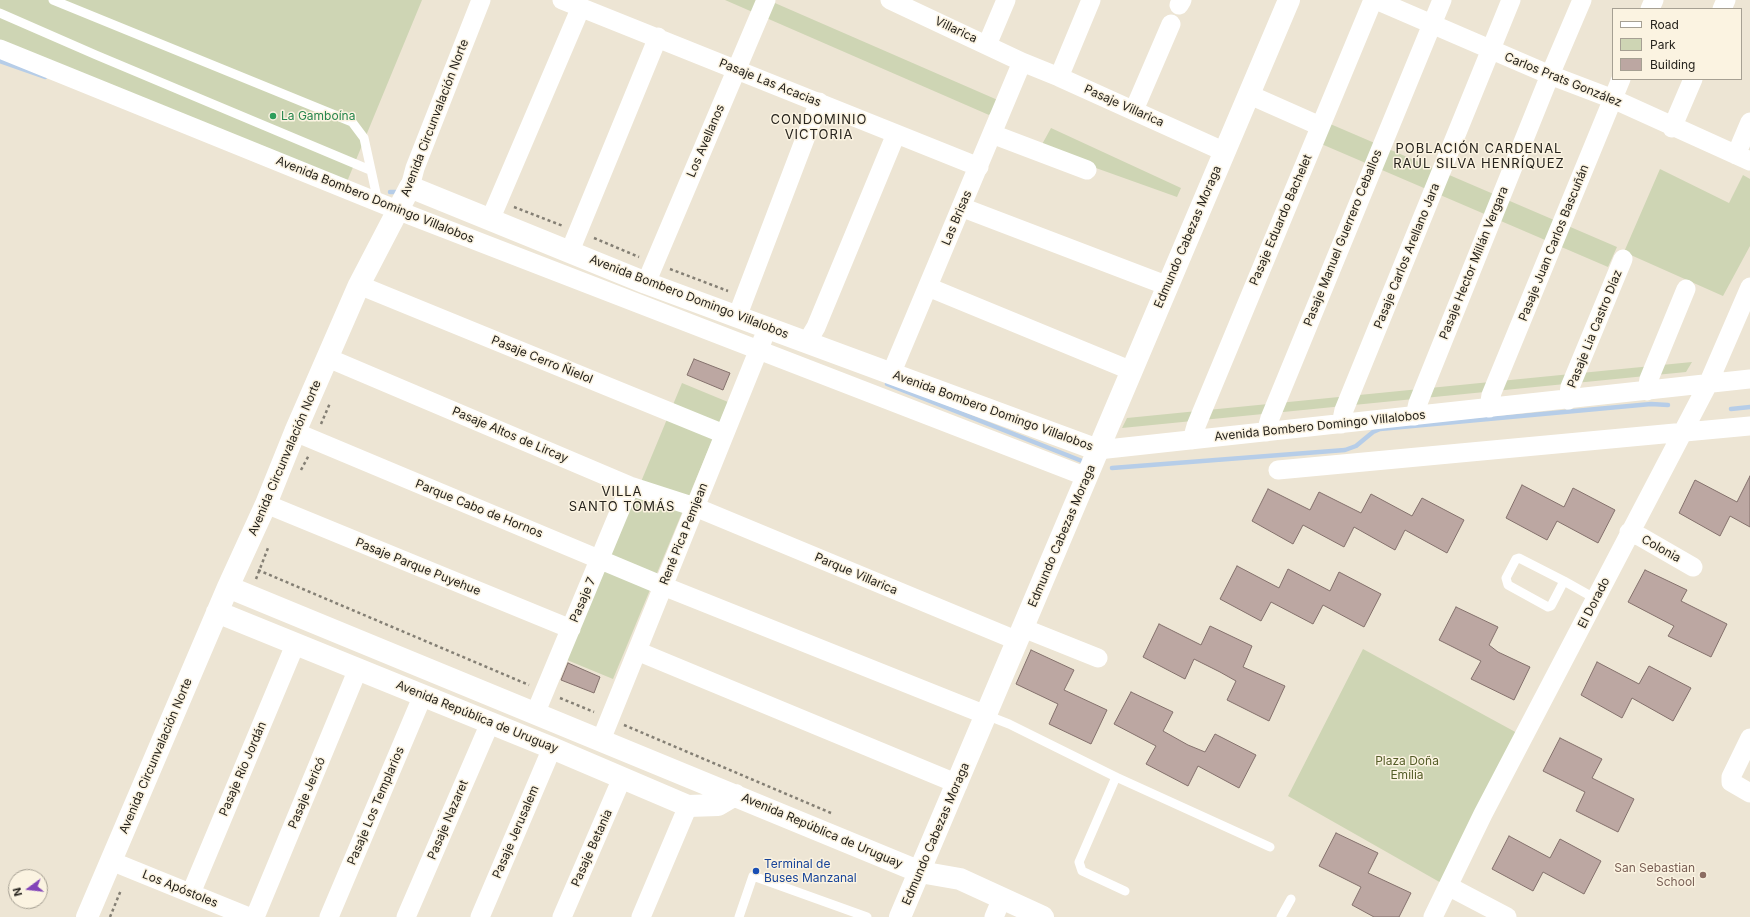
<!DOCTYPE html>
<meta charset="utf-8">
<style>
body{margin:0}
#map{position:relative;width:1750px;height:917px;overflow:hidden;background:#ede5d4;font-family:Inter,sans-serif}
canvas{display:block}
.legend{position:absolute;left:1612px;top:8px;width:130px;height:72px;box-sizing:border-box;background:#fbf3e1;border:1px solid #a6a093;margin:0;padding:5px 7px;list-style:none;font-size:12px;color:#26231d}
.legend li{display:flex;align-items:center;gap:8px;height:20px}
.legend b{width:20px;border:1px solid #a6a093}
.north{position:absolute;left:8px;top:869px;width:40px;height:40px;box-sizing:border-box;background:#fbf3e1;border:1px solid #a6a093;border-radius:50%;rotate:255deg;font-size:11px;font-weight:700;line-height:16px;text-align:center;color:#26231d}
.north::after{content:'';display:block;margin:auto;width:14px;height:18px;background:#8243b8;clip-path:polygon(50% 0,100% 100%,50% 72%,0 100%)}
</style>
<div id="map">
<canvas width="1750" height="917"></canvas>
<ul class="legend">
<li><b style="height:5px;background:#fff"></b>Road</li>
<li><b style="height:11px;background:#ced5b4"></b>Park</li>
<li><b style="height:11px;background:#bca7a2"></b>Building</li>
</ul>
<div class="north">N</div>
</div>
<script>
const g = document.querySelector('canvas').getContext('2d');
g.lineJoin = 'round';
function fillPath(path, color) {
  g.fillStyle = color;
  g.fill(path, 'evenodd');
}
function shape(rows) {
  const path = new Path2D();
  for (const r of rows) {
    path.moveTo(r[0], r[1]);
    for (let i = 2; i < r.length; i += 2) path.lineTo(r[i], r[i + 1]);
  }
  return path;
}
function strokePath(path, color, width, dash) {
  g.strokeStyle = color;
  g.lineWidth = width;
  g.lineCap = dash ? 'butt' : 'round';
  g.setLineDash(dash || []);
  g.stroke(path);
}
function write(font, color, halo, rows, align = 'center') {
  g.font = font + ' Inter,sans-serif';
  g.lineWidth = 3;
  g.setLineDash([]);
  g.textBaseline = 'middle';
  g.strokeStyle = halo;
  g.fillStyle = color;
  for (const [text, x, y, turn = 0] of rows) {
    g.save();
    g.translate(x, y);
    g.rotate((+turn || 0) * Math.PI / 180);
    g.textAlign = isNaN(turn) ? turn : align;
    if (halo) g.strokeText(text, 0, 0);
    g.fillText(text, 0, 0);
    g.restore();
  }
}
fillPath(shape([
 [0,0,422,0,344,189,0,44],
 [725,0,768,0,1000,101,989,115],
 [1328,123,1617,247,1608,267,1319,143],
 [1051,128,1181,188,1177,197,1040,148],
 [1660,169,1729,203,1743,175,1750,179,1750,246,1723,296,1624,252],
 [1692,362,1686,372,1122,428,1127,418],
 [682,383,728,402,613,679,567,660],
 [1363,649,1519,734,1443,884,1288,796]
]), '#ced5b4');
strokePath(shape([
 [0,61,45,77],
 [390,192,400,192],
 [887,384,1087,463],
 [1731,409,1750,407],
 [1112,468,1345,450,1356,446,1373,432,1380,429,1651,404,1668,405]
]), '#b6cde8', 4.5);
const building = shape([
 [694,359,730,373,723,390,687,375,694,359],
 [1750,476,1750,527,1730,516,1720,536,1679,513,1695,480,1737,502,1750,476],
 [1522,485,1564,507,1573,488,1615,510,1598,543,1557,521,1547,540,1506,518,1522,485],
 [1268,489,1310,510,1319,492,1361,513,1371,494,1412,516,1422,498,1464,520,1447,553,1405,530,1395,550,1354,527,1344,547,1303,525,1293,544,1252,521,1268,489],
 [1237,566,1279,588,1288,569,1330,591,1339,572,1381,594,1364,627,1323,605,1313,624,1271,602,1261,621,1220,599,1237,566],
 [1645,570,1687,590,1681,601,1727,624,1711,657,1668,636,1674,626,1628,602,1645,570],
 [1456,607,1498,627,1489,645,1498,652,1530,667,1514,700,1471,679,1481,661,1439,640,1456,607],
 [1159,624,1201,645,1210,626,1252,646,1243,667,1285,686,1269,721,1227,700,1236,681,1220,672,1194,659,1185,679,1143,657,1159,624],
 [1031,650,1074,670,1064,690,1107,710,1091,744,1049,724,1058,704,1016,684,1031,650],
 [1597,662,1639,684,1649,666,1691,688,1673,721,1632,698,1622,718,1581,695,1597,662],
 [568,663,600,677,594,693,561,680,568,663],
 [1131,692,1173,712,1163,731,1188,745,1205,752,1215,734,1256,755,1239,788,1198,766,1188,786,1146,764,1156,746,1114,724,1131,692],
 [1560,738,1602,759,1592,778,1634,799,1618,832,1576,811,1585,792,1543,771,1560,738],
 [1336,833,1378,853,1368,873,1411,893,1399,917,1374,917,1352,905,1361,887,1319,866,1336,833],
 [1509,836,1550,858,1560,839,1601,861,1584,894,1543,872,1533,891,1492,869,1509,836]
]);
fillPath(building, '#bca7a2');
strokePath(building, '#84716c', 1);
strokePath(shape([
 [514,207,563,226],
 [594,238,639,257],
 [670,269,728,291],
 [321,424,330,403],
 [301,470,309,455],
 [258,570,529,685],
 [256,579,268,548],
 [560,698,594,712],
 [624,725,831,813],
 [110,917,121,890]
]), '#847f74', 2.5, [3, 3]);
strokePath(shape([
 [53,0,352,122,364,138,378,202],
 [0,13,96,55,370,170],
 [1564,581,1551,606,1548,607,1508,585,1506,578,1516,559,1519,558,1564,581,1596,599],
 [986,715,1009,724,1116,777,1270,847],
 [1116,777,1079,862,1082,871,1125,891],
 [739,917,753,876,867,917],
 [1281,917,1291,899]
]), '#fff', 9);
strokePath(shape([
 [562,0,979,167],
 [890,0,1022,62,1059,77,1225,152],
 [1376,0,1550,75,1613,99,1750,161],
 [1179,5,1182,0],
 [1650,9,1654,0],
 [1722,9,1726,0],
 [987,45,1006,0],
 [0,49,412,216,1087,477],
 [1059,77,1091,0],
 [1250,95,1320,126],
 [1134,110,1171,24],
 [1672,128,1693,79],
 [992,134,1087,170],
 [1736,155,1750,122],
 [410,187,415,168,481,0],
 [961,207,1168,286],
 [490,220,581,7],
 [570,251,658,37],
 [646,283,766,0],
 [359,285,724,434],
 [928,287,1132,371],
 [737,317,819,102],
 [807,342,816,327,896,134],
 [328,358,630,486,695,507,1018,641],
 [891,374,1022,62],
 [1647,391,1649,379,1686,289],
 [1568,400,1570,387,1623,259],
 [1489,408,1491,395,1621,79],
 [1415,416,1418,403,1550,75,1582,0],
 [1341,424,1344,410,1511,0],
 [295,432,663,586,986,715],
 [1266,432,1270,418,1442,0],
 [1192,440,1196,426,1373,0],
 [1098,450,1750,379],
 [1278,470,1750,426],
 [266,504,571,629],
 [1629,532,1641,537,1693,567],
 [1023,628,1098,658],
 [637,651,958,784],
 [535,714,630,486],
 [1750,738,1731,777,1731,782,1750,793],
 [601,740,763,339],
 [111,861,249,917],
 [1448,886,1507,917],
 [191,893,295,645],
 [255,917,358,669],
 [329,917,423,695],
 [406,917,490,723],
 [480,917,552,748],
 [562,917,622,778],
 [641,917,688,806],
 [994,917,1002,898],
 [1433,917,1483,814,1708,384,1750,287]
]), '#fff', 19);
strokePath(shape([
 [228,587,920,872,960,879,1043,917],
 [217,612,552,748,688,806,718,805,735,795],
 [87,917,228,587,266,504,295,432,359,285,410,187,646,283,1098,450],
 [900,917,1289,0]
]), '#fff', 22);
for (const [x, y, r, color] of [
 [273,116,4,"#2e9e5b"],
 [756,871,4,"#1a4fb4"],
 [1703,875,4,"#8d6e63"]
]) {
  const dot = new Path2D();
  dot.arc(x, y, r, 0, 2 * Math.PI);
  g.fillStyle = color;
  g.fill(dot);
  strokePath(dot, '#fbf3e1', 1.5);
}
write('12px', '#26231d', '#fbf3e1', [
 ["Villarica",956,30,25],
 ["Carlos Prats González",1563,80,22],
 ["Pasaje Las Acacias",770,83,22],
 ["Pasaje Villarica",1124,106,24],
 ["Avenida Circunvalación Norte",435,118,-69],
 ["Los Avellanos",706,141,-67],
 ["Avenida Bombero Domingo Villalobos",375,200,22],
 ["Las Brisas",957,218,-67],
 ["Pasaje Eduardo Bachelet",1281,220,-67],
 ["Edmundo Cabezas Moraga",1188,237,-67],
 ["Pasaje Manuel Guerrero Ceballos",1343,238,-68],
 ["Pasaje Juan Carlos Bascuñán",1554,243,-68],
 ["Pasaje Carlos Arellano Jara",1407,256,-68],
 ["Pasaje Hector Millán Vergara",1474,263,-68],
 ["Avenida Bombero Domingo Villalobos",689,297,21],
 ["Pasaje Lia Castro Díaz",1595,329,-68],
 ["Pasaje Cerro Ñielol",542,360,22],
 ["Avenida Bombero Domingo Villalobos",993,411,20],
 ["Avenida Bombero Domingo Villalobos",1320,426,-6],
 ["Pasaje Altos de Lircay",510,435,23],
 ["Avenida Circunvalación Norte",285,458,-67],
 ["Parque Cabo de Hornos",479,509,22],
 ["René Pica Pemjean",684,534,-68],
 ["Edmundo Cabezas Moraga",1062,536,-67],
 ["Colonia",1661,549,29],
 ["Pasaje Parque Puyehue",418,567,22],
 ["Parque Villarica",856,574,23],
 ["Pasaje 7",583,600,-67],
 ["El Dorado",1594,603,-63],
 ["Avenida República de Uruguay",477,717,22],
 ["Avenida Circunvalación Norte",156,756,-67],
 ["Pasaje Río Jordán",243,769,-67],
 ["Pasaje Jericó",307,793,-67],
 ["Pasaje Los Templarios",376,806,-67],
 ["Pasaje Nazaret",448,820,-67],
 ["Avenida República de Uruguay",822,831,23],
 ["Pasaje Jerusalem",516,832,-67],
 ["Edmundo Cabezas Moraga",936,834,-67],
 ["Pasaje Betania",592,848,-66],
 ["Los Apóstoles",180,889,22]
]);
write('12px', '#27864d', '#fbf3e1', [
 ["La Gamboína",281,116]
], 'left');
write('12px', '#555d28', '#fbf3e1', [
 ["Plaza Doña",1407,761],
 ["Emilia",1407,775]
]);
write('12px', '#164399', '#fbf3e1', [
 ["Terminal de",764,864],
 ["Buses Manzanal",764,878]
], 'left');
write('12px', '#785e54', '#fbf3e1', [
 ["San Sebastian",1695,868],
 ["School",1695,882]
], 'right');
g.letterSpacing = '1px';
write('13px', '#26231d', '#fbf3e1', [
 ["CONDOMINIO",819,120],
 ["VICTORIA",819,135],
 ["POBLACIÓN CARDENAL",1479,149],
 ["RAÚL SILVA HENRÍQUEZ",1479,164],
 ["VILLA",622,492],
 ["SANTO TOMÁS",622,507]
]);
g.letterSpacing = '0px';
</script>
